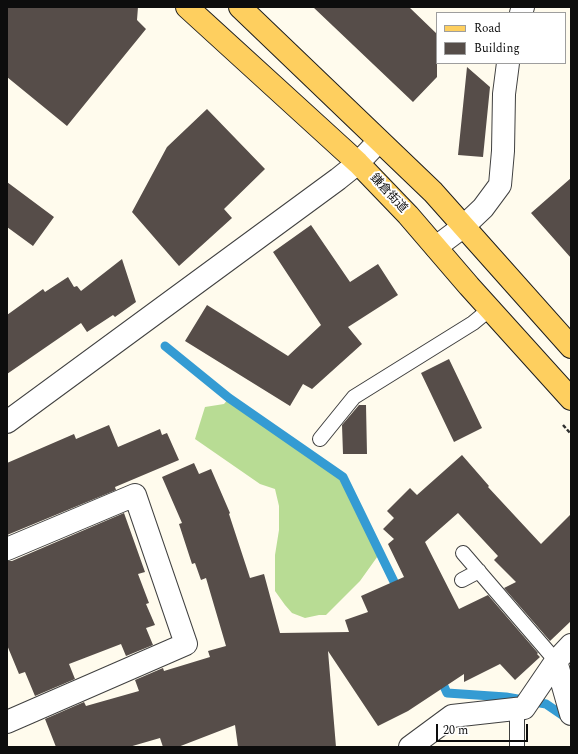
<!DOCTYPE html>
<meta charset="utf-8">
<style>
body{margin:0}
#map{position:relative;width:578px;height:754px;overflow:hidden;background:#fffbed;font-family:Spectral,serif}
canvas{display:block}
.frame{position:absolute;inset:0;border:8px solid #0d0d0d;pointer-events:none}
.legend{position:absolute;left:436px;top:12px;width:130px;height:52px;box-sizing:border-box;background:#fff;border:1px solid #9e9e9e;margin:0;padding:5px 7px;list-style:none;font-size:12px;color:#0d0d0d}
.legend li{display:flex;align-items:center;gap:8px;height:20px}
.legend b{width:20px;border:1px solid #9e9e9e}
.scale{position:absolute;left:436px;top:724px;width:92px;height:18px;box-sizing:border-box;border:2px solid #0d0d0d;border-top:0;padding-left:5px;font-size:12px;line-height:14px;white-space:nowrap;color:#0d0d0d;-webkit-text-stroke:3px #fff;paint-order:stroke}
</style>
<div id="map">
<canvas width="578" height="754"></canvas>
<div class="frame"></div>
<ul class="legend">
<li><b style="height:5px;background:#fecf5f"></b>Road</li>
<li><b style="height:11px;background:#564d49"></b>Building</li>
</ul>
<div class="scale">20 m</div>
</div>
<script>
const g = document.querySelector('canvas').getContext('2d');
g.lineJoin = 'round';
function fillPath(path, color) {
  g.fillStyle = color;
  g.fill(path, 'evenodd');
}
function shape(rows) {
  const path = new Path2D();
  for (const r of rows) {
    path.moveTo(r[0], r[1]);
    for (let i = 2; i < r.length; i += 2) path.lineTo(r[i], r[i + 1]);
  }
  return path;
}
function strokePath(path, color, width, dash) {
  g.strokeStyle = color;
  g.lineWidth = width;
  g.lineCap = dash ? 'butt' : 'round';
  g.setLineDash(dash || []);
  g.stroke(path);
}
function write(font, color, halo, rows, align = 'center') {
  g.font = font + ' Spectral,"Noto Sans JP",serif';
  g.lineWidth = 4;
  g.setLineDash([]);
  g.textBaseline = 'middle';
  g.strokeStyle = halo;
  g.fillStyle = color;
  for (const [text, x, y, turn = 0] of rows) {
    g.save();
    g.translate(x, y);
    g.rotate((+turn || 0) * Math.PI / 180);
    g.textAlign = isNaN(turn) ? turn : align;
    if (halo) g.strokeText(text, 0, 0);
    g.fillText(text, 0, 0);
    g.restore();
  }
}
fillPath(shape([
 [229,398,343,477,380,553,360,581,326,615,319,615,305,618,292,613,285,605,275,591,275,555,279,530,279,506,275,489,260,484,195,439,205,407,224,404]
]), '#b8dc94');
strokePath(shape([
 [165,346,229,398,343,477,399,592],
 [440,677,447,693,506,697,546,704,568,719]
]), '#349bd3', 9);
fillPath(shape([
 [7,7,138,7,137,20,146,29,67,126,7,77],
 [313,7,409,7,437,34,437,77,413,102],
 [467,67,490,87,483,157,458,155],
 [207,109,265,169,224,209,232,218,179,266,132,212,167,147],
 [571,178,571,258,531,213],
 [7,182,54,217,33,246,7,227],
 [311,225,350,282,378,264,398,295,348,327,362,344,312,389,303,384,290,406,185,341,207,305,288,356,321,325,273,252],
 [122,259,136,302,115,317,113,315,87,332,81,323,7,374,7,315,43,289,45,292,68,277,74,287,77,286,81,291],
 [449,359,482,428,454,442,421,373],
 [359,405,366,405,367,454,343,454,342,425],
 [109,425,118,447,160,429,162,435,167,433,179,460,115,487,116,490,7,535,7,463,74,434,76,439],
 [462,455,489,486,488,487,541,544,571,514,571,621,550,641,504,588,516,582,494,560,498,556,458,513,425,542,459,609,488,595,538,653,537,654,540,657,515,680,500,664,464,682,464,674,408,711,378,726,328,651,336,747,238,747,235,725,178,747,163,747,160,738,129,747,56,747,45,719,84,702,86,706,139,691,135,680,163,668,164,671,210,657,208,651,226,646,206,578,201,580,195,563,192,564,179,524,182,523,162,477,194,463,199,474,211,469,230,513,229,514,250,578,264,574,280,633,349,632,345,620,368,612,361,596,404,577,388,544,394,539,383,529,394,518,387,511,410,488,417,495],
 [124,513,145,572,138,574,149,603,146,604,155,625,146,628,153,645,126,656,121,644,69,664,75,679,35,696,25,672,19,674,7,645,7,561,12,561]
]), '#564d49');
const service = shape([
 [320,439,354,397,473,323,490,309],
 [463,553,556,661],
 [462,580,479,571],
 [517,747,517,709]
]);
const minor = shape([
 [521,13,523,7],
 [436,247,464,226,483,208,500,185,503,151,504,94,508,63],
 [7,422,338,179,358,163,379,141],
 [7,549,135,495,186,644,7,722],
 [556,661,571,714],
 [410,747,452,716,524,708,556,661,571,645]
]);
const primary = shape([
 [187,7,358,163,408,215,469,286,571,399],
 [240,7,433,192,571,347]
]);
strokePath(service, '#404040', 16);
strokePath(minor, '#404040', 24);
strokePath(primary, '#1e1e1e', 24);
strokePath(shape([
 [563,425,571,434]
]), '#2f2f2f', 2.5, [4, 2]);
strokePath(service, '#fff', 14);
strokePath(minor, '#fff', 22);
strokePath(primary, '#fecf5f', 22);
write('12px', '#0d0d0d', '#fff', [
 ["鎌倉街道",388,194,47]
]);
</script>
